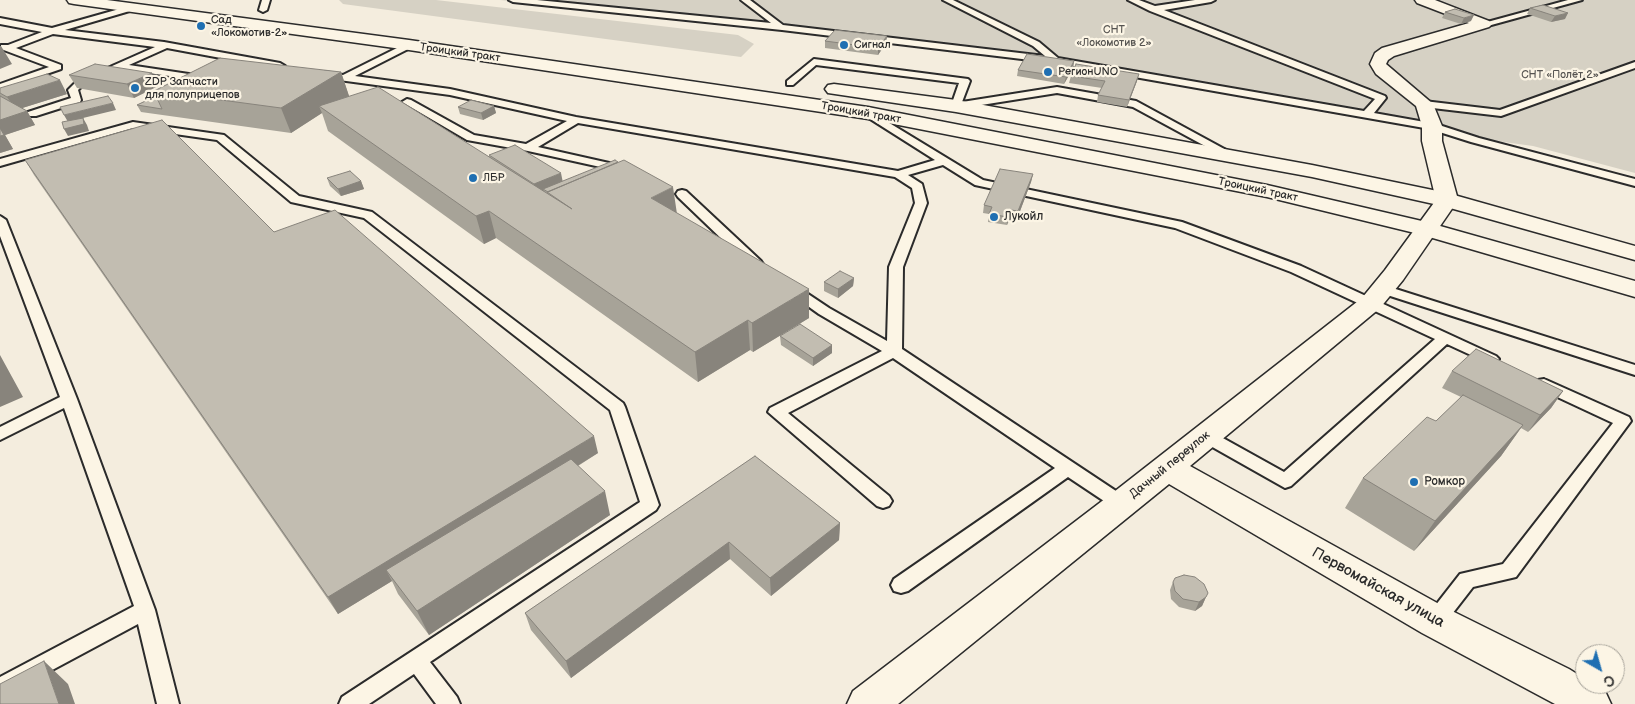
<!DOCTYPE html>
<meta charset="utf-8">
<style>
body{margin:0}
#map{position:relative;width:1635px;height:704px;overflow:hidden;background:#f4edde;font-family:"Balsamiq Sans",sans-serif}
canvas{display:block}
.north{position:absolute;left:1575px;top:644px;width:50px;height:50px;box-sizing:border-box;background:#fcf5e5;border:1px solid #a8a49b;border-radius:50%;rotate:142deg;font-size:14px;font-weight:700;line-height:20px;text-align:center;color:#2b2b2b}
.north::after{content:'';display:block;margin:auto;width:18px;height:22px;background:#1f6fb2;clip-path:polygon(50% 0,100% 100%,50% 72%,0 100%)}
</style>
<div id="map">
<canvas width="1635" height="704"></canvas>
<div class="north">С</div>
</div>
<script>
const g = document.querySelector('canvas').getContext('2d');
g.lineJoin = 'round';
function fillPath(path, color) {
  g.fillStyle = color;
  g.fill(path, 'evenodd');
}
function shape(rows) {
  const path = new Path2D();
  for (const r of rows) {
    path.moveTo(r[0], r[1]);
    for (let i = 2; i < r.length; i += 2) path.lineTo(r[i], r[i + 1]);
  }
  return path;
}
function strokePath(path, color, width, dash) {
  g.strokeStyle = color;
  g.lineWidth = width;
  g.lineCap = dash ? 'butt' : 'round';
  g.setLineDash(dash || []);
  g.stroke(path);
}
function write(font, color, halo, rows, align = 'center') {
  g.font = font + ' "Balsamiq Sans",sans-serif';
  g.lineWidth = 4.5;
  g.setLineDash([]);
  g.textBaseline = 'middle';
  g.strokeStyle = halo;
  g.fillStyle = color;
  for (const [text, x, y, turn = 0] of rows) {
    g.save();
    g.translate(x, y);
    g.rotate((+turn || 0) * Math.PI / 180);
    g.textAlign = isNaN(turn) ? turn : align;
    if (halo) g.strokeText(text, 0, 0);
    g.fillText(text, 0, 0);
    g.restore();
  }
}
fillPath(shape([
 [339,0,436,0,738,35,754,44,741,57,343,4],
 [500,0,1635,0,1635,173,1533,146,1460,136,1038,61,819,34]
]), '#d6d1c4');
const lane = shape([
 [262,0,270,0,267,10,263,12,259,10,262,0],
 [509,0,537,0,771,23,741,0,750,0,783,25,1045,56,1033,46,943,0,953,0,1039,42,1058,58,1364,111,1375,99,1150,11,1128,0,1139,0,1155,6,1195,0,1215,0,1211,2,1164,10,1385,96,1386,98,1374,113,1436,124,1479,138,1635,179,1635,186,1471,142,1430,129,1055,63,782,30,513,2,509,0],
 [1568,0,1582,0,1484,27,1480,24,1568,0],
 [130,6,134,8,133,10,65,30,164,42,280,63,285,66,280,69,167,48,129,65,202,76,205,77,205,81,120,69,82,86,78,90,81,100,80,102,36,116,28,116,27,114,28,112,71,98,68,90,76,82,155,47,53,34,16,48,61,65,61,69,0,90,0,84,49,67,1,49,1,45,8,45,42,32,0,24,0,18,52,28,130,6],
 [409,42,413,45,412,47,355,76,450,89,576,117,898,171,935,160,864,115,863,113,864,111,868,110,983,180,1182,222,1301,266,1496,356,1499,359,1496,362,1491,364,1486,362,1447,344,1291,486,1285,488,1200,440,1198,436,1200,432,1206,430,1212,432,1284,472,1435,339,1291,272,1175,228,975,185,943,165,908,175,922,184,927,203,903,267,902,349,1128,499,1131,504,1128,509,1122,511,1116,509,1068,477,908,591,901,593,894,591,891,585,894,579,1055,468,893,358,788,413,889,496,892,501,889,506,883,508,877,506,768,412,770,408,882,351,819,314,784,289,791,285,796,286,829,308,887,341,889,267,915,203,912,188,895,177,578,123,538,147,627,167,629,169,623,172,528,151,467,140,402,102,407,99,411,100,474,135,526,144,567,121,450,95,324,78,319,75,324,72,343,75,409,42],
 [814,59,968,79,970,81,962,102,1057,87,1136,101,1239,157,1233,160,1229,159,1133,107,1057,93,956,109,951,106,959,83,816,65,793,85,787,85,787,81,814,59],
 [1635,62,1635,68,1501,116,1424,107,1419,104,1424,101,1500,110,1635,62],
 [133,122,224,135,299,196,372,212,623,403,625,407,659,505,656,510,430,662,457,697,460,704,436,704,414,674,369,704,339,704,342,697,640,502,610,410,364,218,291,202,217,140,133,128,0,166,0,159,133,122],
 [682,190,686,191,761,261,763,264,761,267,751,267,678,197,676,194,678,191,682,190],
 [0,216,6,220,77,399,155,610,179,704,157,704,138,624,0,698,0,677,134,606,64,408,0,440,0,427,60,397,0,236,0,216],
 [1383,285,1635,365,1635,375,1378,292,1376,289,1378,286,1383,285],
 [1544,379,1629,417,1631,421,1516,577,1473,587,1442,627,1435,630,1428,627,1425,621,1428,615,1460,574,1503,564,1613,423,1538,388,1536,384,1538,380,1544,379]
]);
const street = shape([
 [1415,0,1435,0,1489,21,1492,24,1489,27,1394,56,1388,60,1386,64,1433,104,1442,126,1442,141,1458,200,1403,280,1380,308,1190,466,1448,609,1569,669,1585,679,1585,684,1594,684,1605,691,1611,704,1555,704,1422,633,1169,484,898,704,847,704,853,691,1110,495,1362,298,1385,270,1436,200,1422,141,1422,126,1416,106,1376,74,1370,64,1375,53,1382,48,1469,23,1417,3,1415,0]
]);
const primary = shape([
 [67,0,107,0,409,40,868,107,1267,185,1426,222,1635,281,1635,297,1419,234,1267,197,868,119,409,50,74,4,69,3,67,0],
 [834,84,956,100,1312,165,1447,193,1635,246,1635,260,1443,206,1312,177,956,112,828,93,825,89,828,85,834,84]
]);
strokePath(lane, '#2b2b2b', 4);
strokePath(street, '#2b2b2b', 3);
strokePath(primary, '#2b2b2b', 3);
fillPath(lane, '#fcf5e5');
fillPath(street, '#fcf5e5');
fillPath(primary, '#fcf5e5');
fillPath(shape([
 [1530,8,1565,19,1551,22,1527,14],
 [1455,9,1471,21,1461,24,1442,18,1445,12],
 [887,36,886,43,878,55,825,48,825,41],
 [1074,61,1073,68,1064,84,1017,76,1018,70],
 [341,72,349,96,347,97,489,157,489,155,562,181,676,213,809,318,753,352,750,350,698,382,496,238,484,244,328,131,322,113,291,133,141,112,137,105,156,96,154,91],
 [69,75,158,86,134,98,77,88],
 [1071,76,1137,81,1127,107,1097,102,1098,95,1102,88,1069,83],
 [0,88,67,94,22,108,27,111,35,125,5,135,13,149,0,153],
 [494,106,496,113,483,120,460,114,458,107],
 [25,160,274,232,598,453,578,466,610,515,429,635,398,594,392,581,338,614,34,175],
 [1033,174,1031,182,1017,219,1010,218,1007,225,988,222,989,214,983,213,984,205],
 [327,178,361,181,364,189,341,196,330,186],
 [854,278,853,286,838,298,824,291,824,282],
 [780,336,832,345,832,353,813,366,781,345],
 [1452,371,1563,391,1551,408,1528,432,1521,428,1501,456,1414,551,1345,508,1363,478,1436,421,1461,397,1442,388],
 [755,456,840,523,839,540,771,596,730,559,571,678,531,630,525,613],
 [1173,582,1206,597,1202,606,1195,611,1179,607,1171,599,1170,590]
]), '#a7a398');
fillPath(shape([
 [1568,13,1565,19,1551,22,1555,16],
 [1474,15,1471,21,1461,24,1464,18],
 [887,36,886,43,878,55,878,48],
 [0,46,1,46,12,64,0,69],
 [1074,61,1073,68,1064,84,1066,77],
 [341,72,349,96,326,111,319,106,322,113,291,133,281,108],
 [152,73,158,86,134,98,127,84],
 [1139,74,1137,81,1127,107,1129,100],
 [60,80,67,94,16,110,7,97],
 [113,103,116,110,83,118,87,125,89,131,68,136,64,129,68,122,64,115],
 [494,106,496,113,483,120,481,113],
 [27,111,35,125,5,135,13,149,0,153,0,120],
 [561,173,564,188,543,189,545,196,537,199,534,184],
 [1033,174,1031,182,1017,219,1018,211],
 [361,181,364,189,341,196,338,189],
 [673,187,677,214,651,198],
 [1011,210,1010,218,1007,225,1008,217],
 [489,211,496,238,484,244,476,216],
 [854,278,853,286,838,298,838,289],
 [809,289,809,318,753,352,752,323],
 [748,320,750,350,698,382,695,352],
 [832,345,832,353,813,366,813,358],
 [0,355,23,397,0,407],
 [1563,391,1551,408,1528,432,1540,415],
 [1523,425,1501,456,1414,551,1435,521],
 [594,436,598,453,393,580,386,570,392,581,338,614,328,597],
 [605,491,610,515,429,635,417,611],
 [840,523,839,540,771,596,770,578],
 [729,542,730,559,571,678,566,661],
 [1206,597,1202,606,1195,611,1199,602],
 [44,661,68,684,75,704,59,704]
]), '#88847c');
const building = shape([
 [1543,5,1568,13,1555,16,1530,8,1543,5],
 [1455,9,1474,15,1464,18,1445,12,1455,9],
 [835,30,887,36,878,48,825,41,835,30],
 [1027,54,1074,61,1066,77,1018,70,1027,54],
 [220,58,341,72,281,108,154,91,220,58],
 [95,64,152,73,127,84,69,75,95,64],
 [1076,64,1139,74,1129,100,1098,95,1105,81,1071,76,1076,64],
 [47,74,60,80,7,97,0,93,0,88,47,74],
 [378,87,572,209,547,192,624,160,673,187,651,198,809,289,752,323,748,320,695,352,489,211,476,216,319,106,378,87],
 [0,96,27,111,0,120,0,96],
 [108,96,113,103,64,115,60,107,108,96],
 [156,96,162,109,137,105,156,96],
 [471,100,494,106,481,113,458,107,471,100],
 [83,118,84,124,64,129,62,122,83,118],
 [162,120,274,232,335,210,594,436,328,597,25,160,162,120],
 [0,128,4,135,0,136,0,128],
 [515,145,561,173,534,184,489,155,515,145],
 [615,160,618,162,548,192,543,189,615,160],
 [1000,169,1033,174,1018,211,1011,210,1008,217,989,214,992,207,984,205,1000,169],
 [350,171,361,181,338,189,327,178,350,171],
 [840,271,854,278,838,289,824,282,840,271],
 [800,324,832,345,813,358,780,336,800,324],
 [1476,349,1563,391,1540,415,1452,371,1476,349],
 [1463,395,1523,425,1435,521,1363,478,1427,417,1436,421,1463,395],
 [755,456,840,523,770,578,729,542,566,661,525,613,755,456],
 [571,459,605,491,417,611,386,570,571,459],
 [1184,575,1195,577,1204,584,1208,593,1206,597,1199,602,1183,599,1175,591,1173,582,1175,578,1184,575],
 [44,661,59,704,0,704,0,684,44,661]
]);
fillPath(building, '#c2bdb1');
strokePath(building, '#88847c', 1);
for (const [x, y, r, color] of [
 [201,26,5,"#1f6fb2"],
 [844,45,5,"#1f6fb2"],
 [1048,72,5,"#1f6fb2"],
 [135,88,5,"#1f6fb2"],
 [473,178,5,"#1f6fb2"],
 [994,217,5,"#1f6fb2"],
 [1414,482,5,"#1f6fb2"]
]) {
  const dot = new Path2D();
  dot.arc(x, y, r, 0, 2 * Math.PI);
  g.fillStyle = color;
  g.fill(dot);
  strokePath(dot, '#fcf5e5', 2);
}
write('11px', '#2b2b2b', '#fcf5e5', [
 ["Сад",211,20],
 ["«Локомотив-2»",211,33],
 ["Сигнал",854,45],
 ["РегионUNO",1058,72],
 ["ZDP Запчасти",145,82],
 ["для полуприцепов",145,95],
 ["ЛБР",483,178]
], 'left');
write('11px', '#565451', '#fcf5e5', [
 ["СНТ",1114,30],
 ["«Локомотив 2»",1114,43],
 ["СНТ «Полёт 2»",1560,75]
]);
write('11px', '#2b2b2b', '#fcf5e5', [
 ["Троицкий тракт",460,53,8],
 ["Троицкий тракт",861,113,10],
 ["Троицкий тракт",1258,190,12]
]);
write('12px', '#2b2b2b', '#fcf5e5', [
 ["Лукойл",1004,217],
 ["Ромкор",1424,482]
], 'left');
write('12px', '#2b2b2b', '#fcf5e5', [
 ["Дачный переулок",1170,465,-39]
]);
write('15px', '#2b2b2b', '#fcf5e5', [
 ["Первомайская улица",1378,588,29]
]);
</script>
